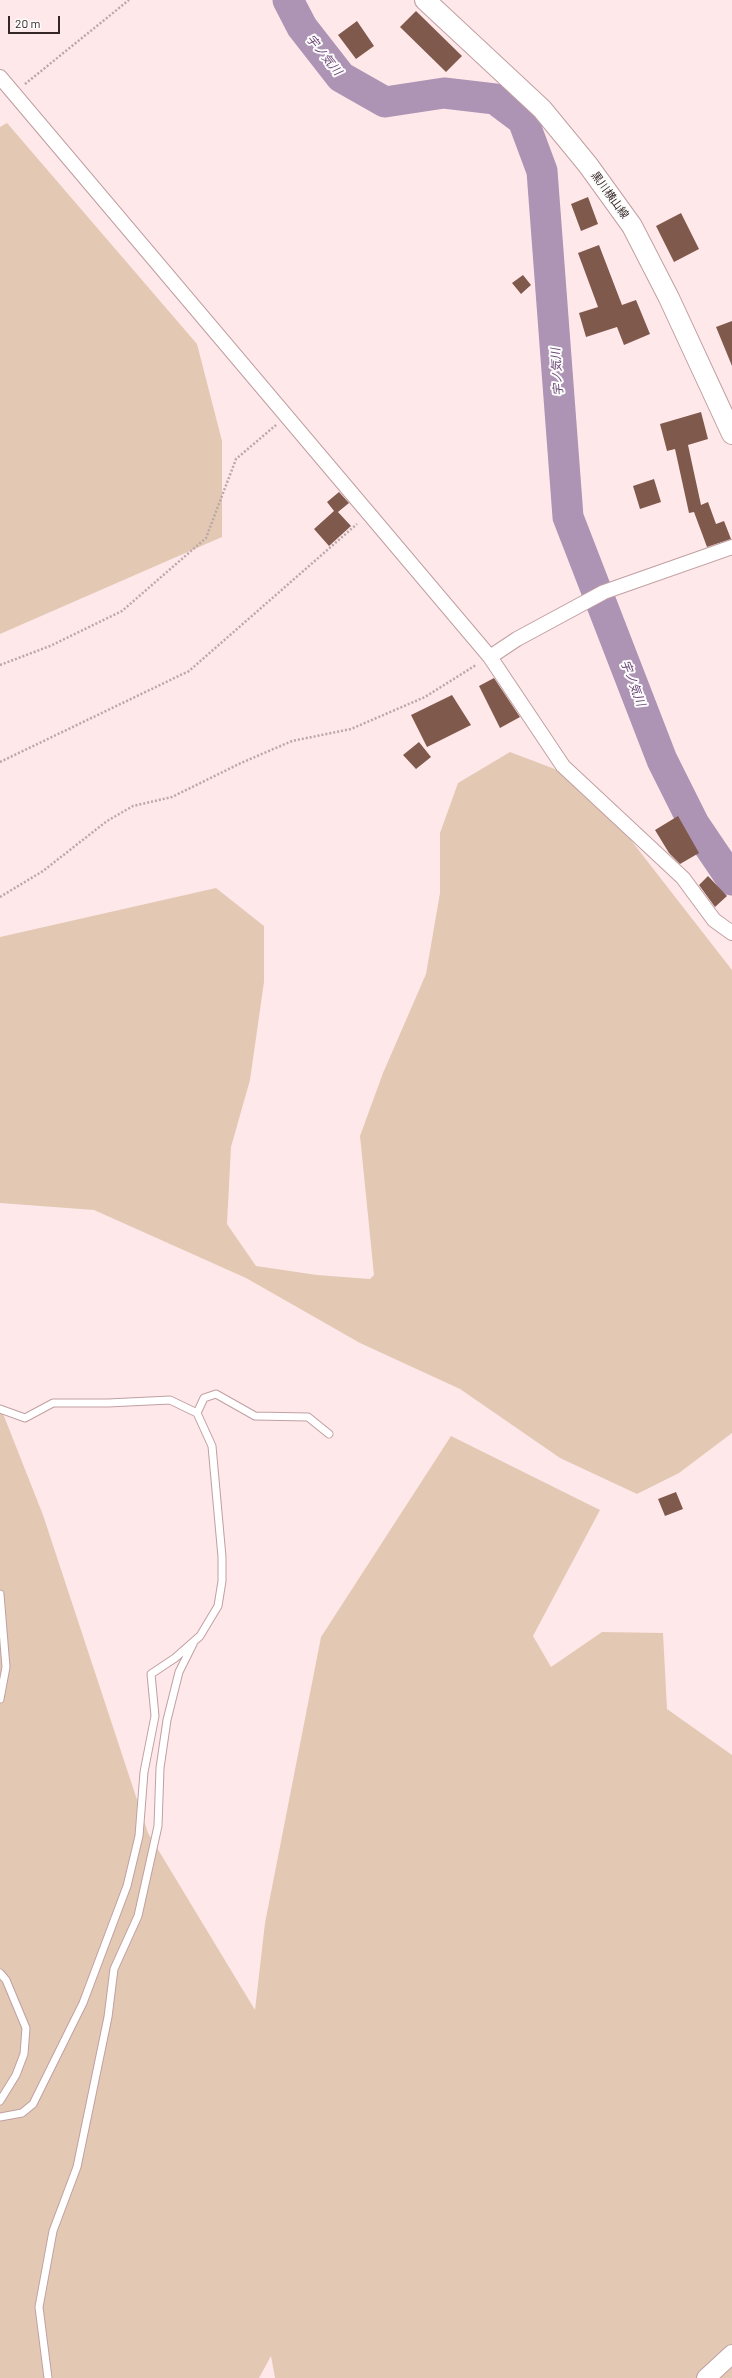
<!DOCTYPE html>
<meta charset="utf-8">
<style>
body{margin:0}
#map{position:relative;width:732px;height:2378px;overflow:hidden;background:#ffe8ea;font-family:Barlow,sans-serif}
canvas{display:block}
.scale{position:absolute;left:8px;top:16px;width:52px;height:18px;box-sizing:border-box;border:2px solid #342627;border-top:0;padding-left:5px;font-size:12px;line-height:14px;white-space:nowrap;color:#342627;-webkit-text-stroke:3px #fcfcfc;paint-order:stroke}
</style>
<div id="map">
<canvas width="732" height="2378"></canvas>
<div class="scale">20 m</div>
</div>
<script>
const g = document.querySelector('canvas').getContext('2d');
g.lineJoin = 'round';
function fillPath(path, color) {
  g.fillStyle = color;
  g.fill(path, 'evenodd');
}
function shape(rows) {
  const path = new Path2D();
  for (const r of rows) {
    path.moveTo(r[0], r[1]);
    for (let i = 2; i < r.length; i += 2) path.lineTo(r[i], r[i + 1]);
  }
  return path;
}
function strokePath(path, color, width, dash) {
  g.strokeStyle = color;
  g.lineWidth = width;
  g.lineCap = dash ? 'butt' : 'round';
  g.setLineDash(dash || []);
  g.stroke(path);
}
function write(font, color, halo, rows, align = 'center') {
  g.font = font + ' Barlow,"Noto Sans JP",sans-serif';
  g.lineWidth = 4;
  g.setLineDash([]);
  g.textBaseline = 'middle';
  g.strokeStyle = halo;
  g.fillStyle = color;
  for (const [text, x, y, turn = 0] of rows) {
    g.save();
    g.translate(x, y);
    g.rotate((+turn || 0) * Math.PI / 180);
    g.textAlign = isNaN(turn) ? turn : align;
    if (halo) g.strokeText(text, 0, 0);
    g.fillText(text, 0, 0);
    g.restore();
  }
}
fillPath(shape([
 [7,123,197,344,222,441,222,537,0,634,0,127],
 [510,752,568,774,630,839,732,970,732,1433,679,1473,637,1494,560,1458,460,1389,360,1343,246,1278,94,1210,0,1203,0,937,216,888,264,926,264,982,250,1080,231,1147,227,1224,256,1266,317,1275,370,1279,374,1275,360,1136,383,1073,426,974,440,893,440,833,458,783],
 [0,1406,43,1515,148,1833,255,2010,265,1923,321,1637,451,1436,600,1510,533,1636,551,1667,602,1632,663,1633,667,1709,732,1755,732,2378,275,2378,271,2356,259,2378,0,2378]
]), '#e3c9b4');
strokePath(shape([
 [288,0,302,27,341,77,385,102,444,93,495,99,523,120,542,171,568,517,662,760,694,824,732,880]
]), '#ad93b4', 31);
fillPath(shape([
 [416,11,462,56,446,72,400,27],
 [357,21,374,46,356,59,338,35],
 [588,197,598,224,581,231,571,204],
 [681,213,699,249,674,262,656,226],
 [599,245,622,305,636,300,650,334,624,345,617,327,586,337,579,313,598,307,578,253],
 [523,275,531,285,521,294,512,283],
 [732,321,732,366,716,327],
 [701,412,708,439,688,445,701,505,708,502,716,524,724,521,731,539,707,547,694,512,689,513,675,449,667,451,660,424],
 [654,479,661,502,640,509,633,486],
 [339,492,349,503,338,512,351,526,329,546,314,529,334,511,327,502],
 [494,678,520,717,500,728,479,686],
 [452,695,471,725,427,747,411,715],
 [419,742,431,757,416,769,403,755],
 [678,816,699,853,680,864,669,853,655,830],
 [708,876,727,896,715,907,699,885],
 [676,1492,683,1509,665,1516,658,1499]
]), '#80594d');
const service = shape([
 [0,1409,25,1418,53,1403,108,1403,170,1400,197,1413],
 [0,1594,6,1667,0,1699],
 [0,1973,6,1980,26,2028,24,2054,16,2075,0,2101],
 [0,2117,22,2113,33,2104,83,2003,127,1886,139,1836,144,1772,155,1716,151,1674,175,1658,200,1636,218,1606,222,1581,222,1557,212,1446,197,1413,204,1398,216,1394,255,1416,308,1417,329,1434],
 [48,2378,39,2307,53,2231,77,2167,108,2017,114,1969,138,1916,158,1826,160,1768,167,1720,179,1672,193,1644]
]);
const minor = shape([
 [0,77,490,657,563,766,683,878,714,920,732,933],
 [490,657,517,639,604,592,732,547]
]);
const tertiary = shape([
 [706,2378,732,2354]
]);
const secondary = shape([
 [425,0,542,109,588,165,632,226,669,298,732,434]
]);
strokePath(service, '#c19fa2', 9);
strokePath(minor, '#c19fa2', 16);
strokePath(tertiary, '#c19fa2', 20);
strokePath(secondary, '#c19fa2', 22);
strokePath(shape([
 [25,84,129,0],
 [0,665,50,646,122,611,206,538,236,459,276,425],
 [0,762,189,671,357,524],
 [0,897,43,871,107,821,133,806,172,797,241,763,292,741,351,729,425,697,476,665]
]), '#bba7a9', 2.5, [2, 2]);
strokePath(service, '#fff', 7);
strokePath(minor, '#fff', 14);
strokePath(tertiary, '#fff', 18);
strokePath(secondary, '#fff', 20);
write('11px', '#342627', '#fcfcfc', [
 ["黒川横山線",610,195,54]
]);
write('italic 12px', '#6c4776', '#fcfcfc', [
 ["宇ノ気川",324,55,51],
 ["宇ノ気川",557,372,-94],
 ["宇ノ気川",633,683,69]
]);
</script>
